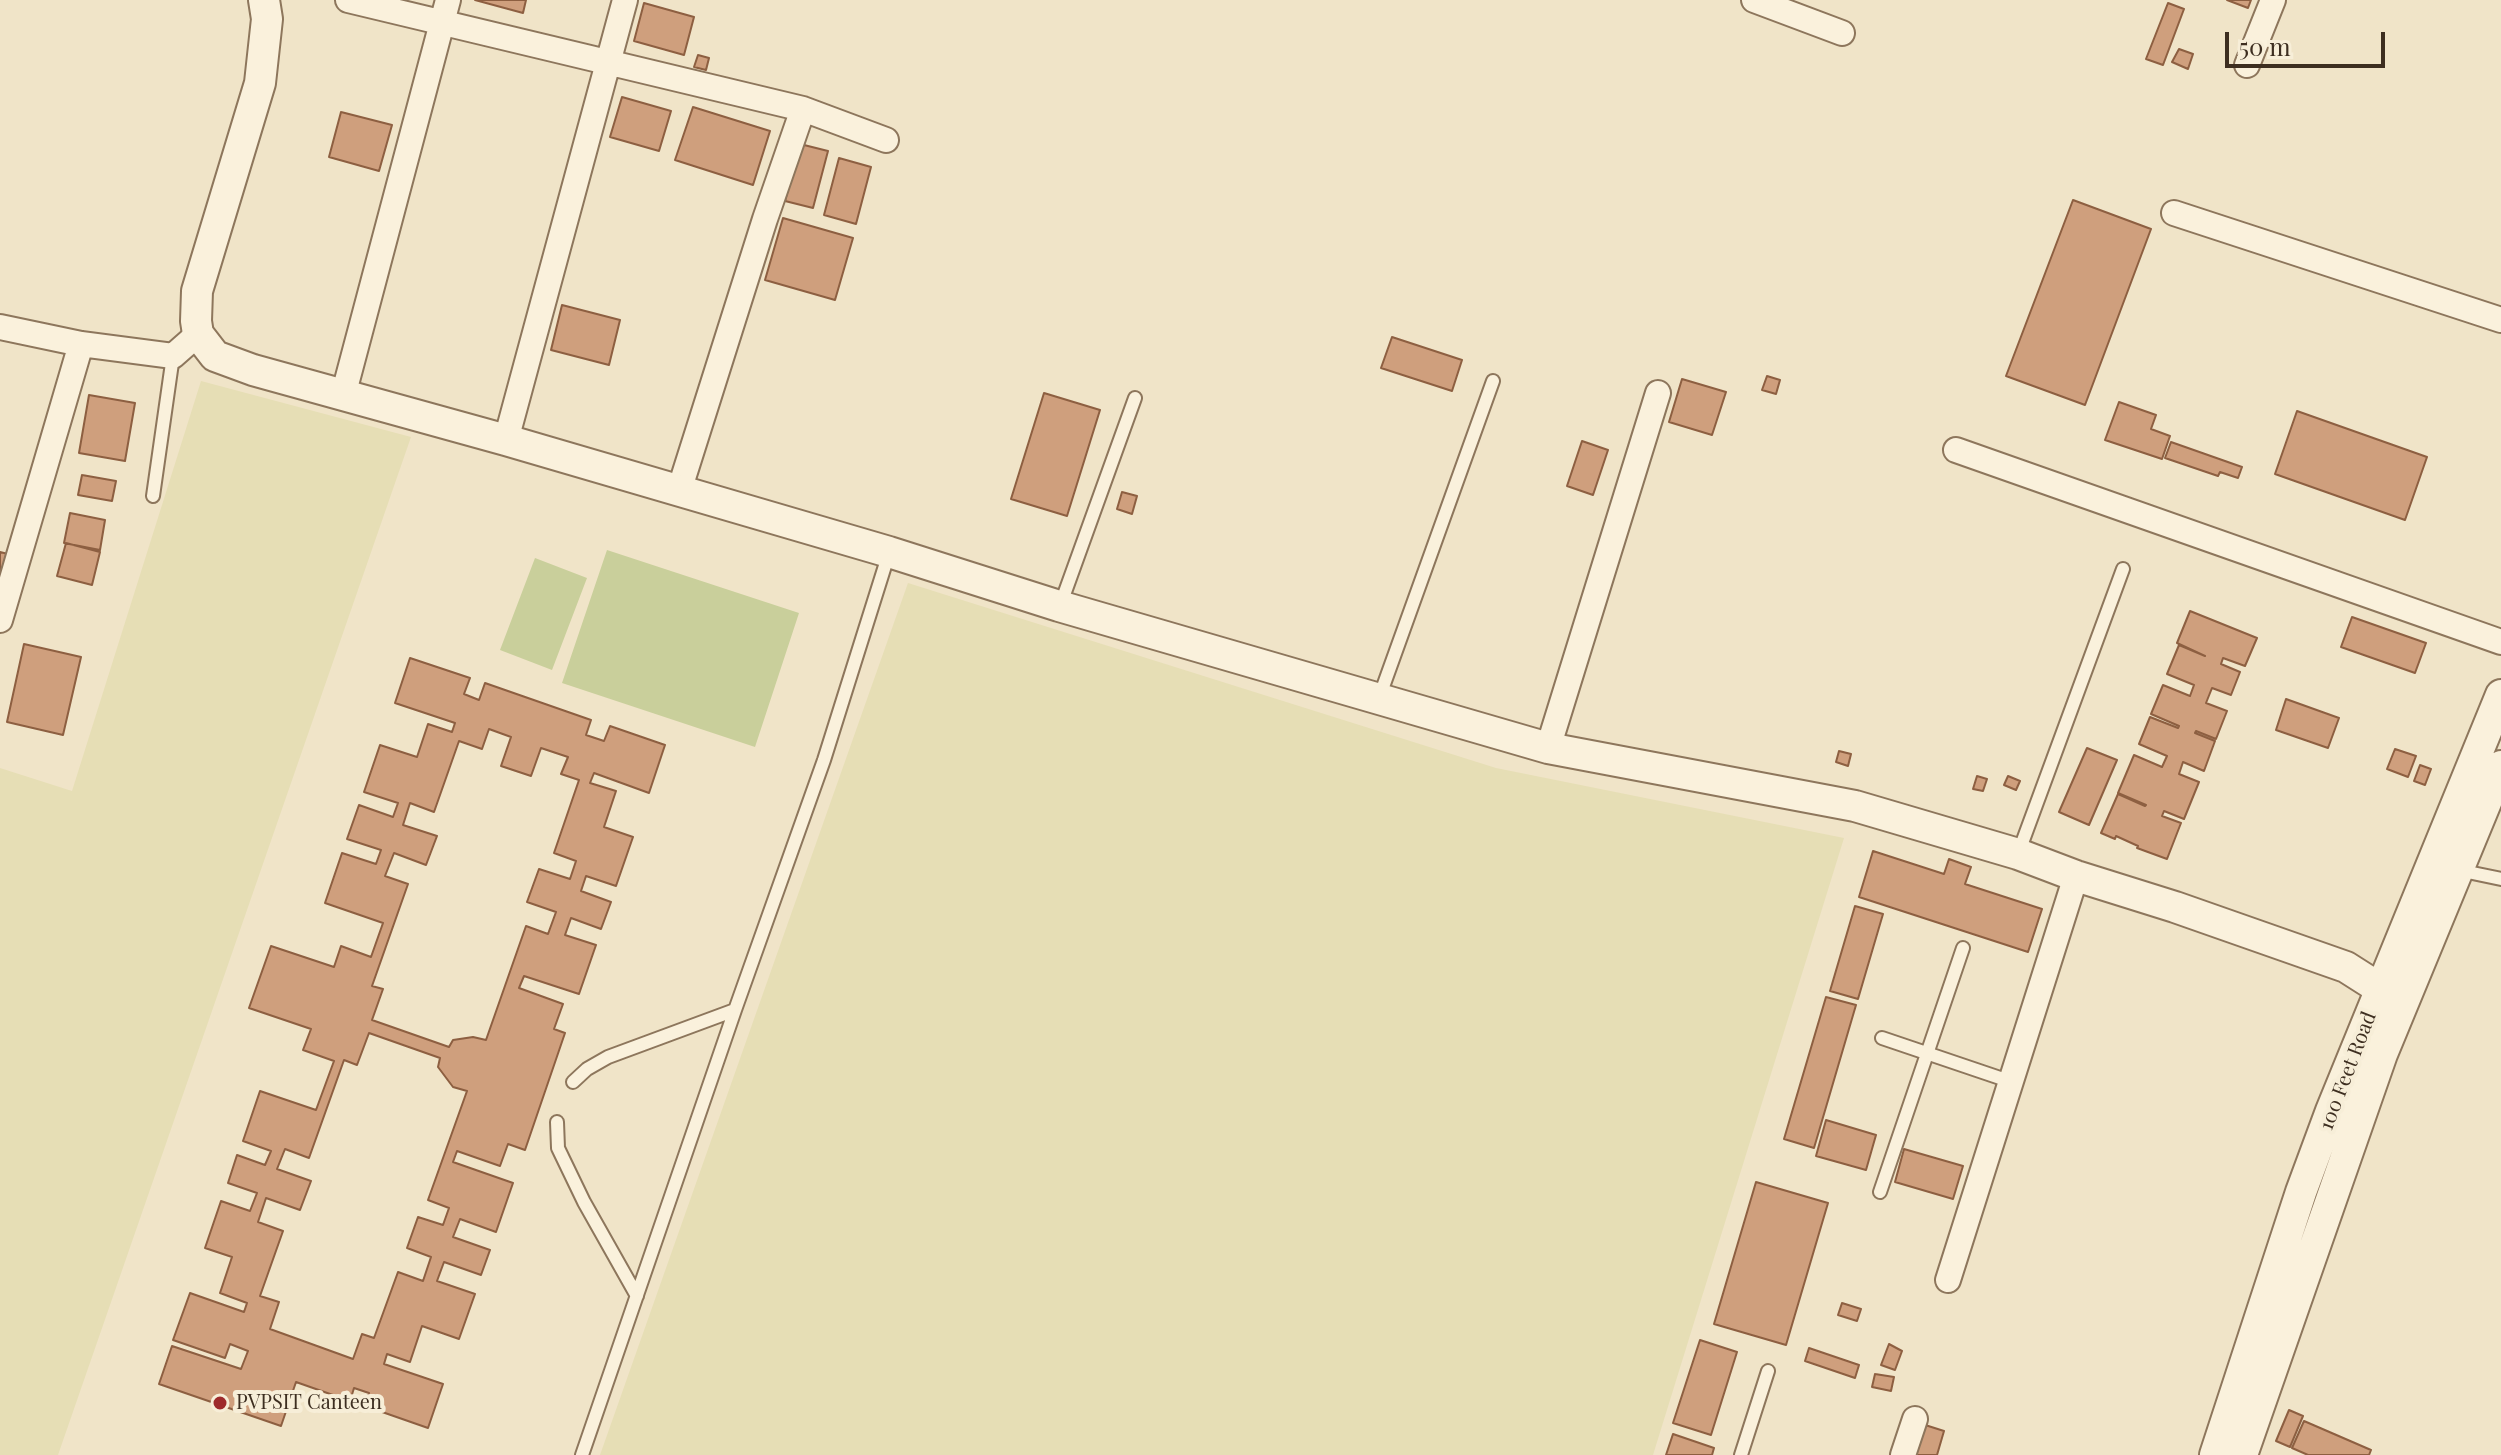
<!DOCTYPE html>
<style>
body{margin:0}
#map{position:relative;width:2501px;height:1455px;overflow:hidden;background:#f0e4c8;font-family:"Playfair Display",serif}
canvas{display:block}
.scale{position:absolute;left:2225px;top:32px;width:160px;height:36px;box-sizing:border-box;border:4px solid #3d2e20;border-top:0;padding-left:10px;font-size:24px;line-height:28px;white-space:nowrap;color:#3d2e20;-webkit-text-stroke:6px #f7eed8;paint-order:stroke}
</style>
<div id="map">
<canvas width="2501" height="1455"></canvas>
<div class="scale">50 m</div>
</div>
<script>
const g = document.querySelector('canvas').getContext('2d');
g.lineJoin = 'round';
function fillPath(path, color) {
  g.fillStyle = color;
  g.fill(path, 'evenodd');
}
function shape(rows) {
  const path = new Path2D();
  for (const r of rows) {
    path.moveTo(r[0], r[1]);
    for (let i = 2; i < r.length; i += 2) path.lineTo(r[i], r[i + 1]);
  }
  return path;
}
function strokePath(path, color, width, dash) {
  g.strokeStyle = color;
  g.lineWidth = width;
  g.lineCap = dash ? 'butt' : 'round';
  g.setLineDash(dash || []);
  g.stroke(path);
}
function write(font, color, halo, rows, align = 'center') {
  g.font = font + ' "Playfair Display",serif';
  g.lineWidth = 8;
  g.setLineDash([]);
  g.textBaseline = 'middle';
  g.strokeStyle = halo;
  g.fillStyle = color;
  for (const [text, x, y, turn = 0] of rows) {
    g.save();
    g.translate(x, y);
    g.rotate((+turn || 0) * Math.PI / 180);
    g.textAlign = isNaN(turn) ? turn : align;
    if (halo) g.strokeText(text, 0, 0);
    g.fillText(text, 0, 0);
    g.restore();
  }
}
fillPath(shape([
 [201,381,411,437,58,1455,0,1455,0,768,72,791],
 [908,583,1496,768,1844,838,1653,1455,600,1455]
]), '#e6deb5');
fillPath(shape([
 [607,550,799,613,755,747,562,683],
 [535,558,587,578,552,670,500,650]
]), '#c9cf9b');
const building = shape([
 [475,0,526,0,523,13,475,0],
 [2227,0,2251,0,2248,8,2227,0],
 [644,3,694,17,684,55,634,41,644,3],
 [2168,3,2184,9,2163,65,2146,59,2168,3],
 [2179,49,2193,54,2188,69,2172,62,2179,49],
 [698,55,709,58,706,70,694,67,698,55],
 [622,97,671,111,659,151,610,137,622,97],
 [693,107,770,131,753,185,675,160,693,107],
 [341,112,392,125,379,171,329,157,341,112],
 [800,144,828,151,813,208,785,201,800,144],
 [839,158,871,167,856,224,824,215,839,158],
 [2073,200,2151,229,2085,405,2006,376,2073,200],
 [783,218,853,238,835,300,765,280,783,218],
 [562,305,620,320,609,365,551,350,562,305],
 [1392,337,1462,360,1452,391,1381,368,1392,337],
 [1767,376,1780,380,1776,394,1762,390,1767,376],
 [1682,379,1726,392,1712,435,1669,422,1682,379],
 [1044,393,1100,410,1067,516,1011,499,1044,393],
 [89,395,135,403,125,461,79,453,89,395],
 [2119,402,2156,415,2151,429,2170,436,2162,459,2105,440,2119,402],
 [2297,411,2427,457,2405,520,2275,474,2297,411],
 [1582,441,1608,450,1593,495,1567,486,1582,441],
 [2171,442,2242,467,2238,478,2220,472,2218,476,2165,458,2171,442],
 [82,475,116,481,112,501,78,495,82,475],
 [1122,492,1137,496,1132,514,1117,509,1122,492],
 [70,513,105,520,100,550,64,543,70,513],
 [66,543,100,552,92,585,57,576,66,543],
 [0,552,8,554,0,580,0,552],
 [2190,611,2257,638,2245,666,2223,658,2221,664,2240,672,2231,695,2212,688,2206,703,2227,711,2216,739,2196,731,2195,733,2215,741,2204,771,2183,762,2179,774,2199,782,2184,819,2164,811,2162,816,2181,823,2167,859,2137,848,2138,846,2116,836,2115,839,2101,833,2118,794,2145,806,2146,805,2118,793,2134,755,2162,767,2167,756,2139,744,2150,717,2178,728,2179,726,2151,714,2163,685,2190,696,2194,685,2167,674,2179,645,2205,656,2177,643,2190,611],
 [2352,617,2426,643,2415,673,2341,647,2352,617],
 [24,644,81,657,63,735,7,722,24,644],
 [410,658,470,678,464,694,479,700,485,683,591,720,586,735,604,741,610,726,665,745,649,793,594,773,590,783,616,791,604,827,633,837,616,886,586,876,581,891,611,902,601,929,571,918,565,935,596,945,579,994,524,976,519,988,563,1004,554,1029,565,1033,525,1150,508,1144,500,1166,457,1151,453,1162,513,1183,496,1232,460,1219,453,1237,490,1250,481,1275,444,1262,437,1281,475,1294,459,1339,422,1326,410,1362,387,1354,384,1364,443,1384,428,1428,365,1406,369,1393,354,1388,350,1401,296,1382,281,1426,159,1384,172,1346,241,1369,248,1351,230,1344,225,1358,173,1340,190,1293,244,1312,247,1303,220,1293,232,1257,205,1248,221,1201,250,1211,257,1193,228,1183,237,1155,265,1165,271,1151,243,1141,260,1091,316,1110,334,1061,303,1050,311,1029,249,1008,271,946,334,967,341,946,371,957,383,923,325,903,342,853,376,864,381,850,347,839,359,805,393,817,398,803,364,792,380,745,417,757,428,724,452,732,455,723,395,703,410,658],
 [489,729,511,737,501,766,531,776,541,748,568,757,561,774,579,780,554,853,576,861,570,879,539,869,527,902,556,912,548,934,526,926,486,1040,473,1037,453,1040,449,1047,372,1020,383,989,372,986,408,884,385,876,394,853,426,865,437,836,403,825,410,803,434,812,459,741,482,749,489,729],
 [369,1033,440,1058,438,1067,453,1087,467,1091,428,1200,449,1208,443,1225,418,1217,407,1248,431,1257,423,1281,398,1272,374,1338,362,1334,353,1359,270,1329,279,1302,260,1296,283,1231,258,1222,266,1198,300,1210,311,1181,277,1169,285,1149,309,1158,344,1060,357,1065,369,1033],
 [2286,699,2339,718,2328,748,2276,730,2286,699],
 [2087,748,2117,760,2089,825,2059,812,2087,748],
 [2395,749,2416,756,2408,777,2387,769,2395,749],
 [1839,751,1851,754,1848,766,1836,762,1839,751],
 [2420,765,2431,769,2425,785,2414,781,2420,765],
 [1977,776,1987,779,1983,791,1973,789,1977,776],
 [2008,776,2020,781,2016,790,2004,785,2008,776],
 [1873,851,1944,874,1949,859,1971,867,1965,884,2042,909,2028,952,1859,897,1873,851],
 [1855,906,1883,914,1858,999,1830,991,1855,906],
 [1826,997,1856,1005,1814,1148,1784,1139,1826,997],
 [1826,1120,1876,1135,1866,1170,1816,1156,1826,1120],
 [1904,1149,1963,1166,1953,1199,1895,1182,1904,1149],
 [1756,1182,1828,1203,1786,1345,1714,1324,1756,1182],
 [1842,1303,1861,1309,1857,1321,1838,1315,1842,1303],
 [1700,1340,1737,1352,1711,1435,1673,1423,1700,1340],
 [1889,1344,1902,1351,1895,1370,1881,1365,1889,1344],
 [1809,1348,1859,1365,1855,1378,1805,1361,1809,1348],
 [1875,1374,1894,1377,1891,1391,1872,1387,1875,1374],
 [2289,1410,2303,1416,2290,1447,2276,1441,2289,1410],
 [2304,1421,2371,1450,2369,1455,2308,1455,2292,1448,2304,1421],
 [1922,1424,1944,1431,1937,1455,1912,1455,1922,1424],
 [1673,1434,1714,1448,1712,1455,1666,1455,1673,1434]
]);
fillPath(building, '#cf9f7d');
strokePath(building, '#8d5f41', 2);
const service = shape([
 [153,496,173,356],
 [1060,606,1135,398],
 [1379,698,1493,381],
 [2018,854,2123,569],
 [2458,870,2501,879],
 [1882,1038,2009,1081],
 [573,1082,587,1069,608,1057,735,1010],
 [557,1122,558,1148,584,1202,637,1296],
 [1880,1192,1963,948],
 [582,1455,735,1010,824,760,889,553],
 [1741,1455,1768,1371]
]);
const minor = shape([
 [348,0,803,109,886,140],
 [1754,0,1842,33],
 [2247,65,2273,0],
 [2174,213,2501,320],
 [0,327,81,344,173,356,198,334],
 [343,396,448,0],
 [506,440,625,0],
 [1956,450,2501,642],
 [679,491,765,219,803,109],
 [0,620,81,344],
 [1548,748,1658,393],
 [1948,1280,2076,876],
 [1903,1455,1915,1419]
]);
const tertiary = shape([
 [264,0,267,19,260,83,197,291,196,321,198,334,215,356,253,370,506,440,889,552,1059,606,1548,748,1855,806,2018,854,2076,876,2175,907,2346,967,2401,1002],
 [2215,1455,2301,1192,2331,1111,2501,695],
 [2242,1455,2382,1054,2501,766]
]);
strokePath(service, '#8d765c', 16);
strokePath(minor, '#8d765c', 28);
strokePath(tertiary, '#8d765c', 34);
strokePath(service, '#faf1dc', 12);
strokePath(minor, '#faf1dc', 24);
strokePath(tertiary, '#faf1dc', 30);
for (const [x, y, r, color] of [
 [220,1403,8,"#9e2a2b"]
]) {
  const dot = new Path2D();
  dot.arc(x, y, r, 0, 2 * Math.PI);
  g.fillStyle = color;
  g.fill(dot);
  strokePath(dot, '#f7eed8', 3);
}
write('20px', '#3d2e20', '#f7eed8', [
 ["100 Feet Road",2348,1071,-69]
]);
write('20px', '#3d2e20', '#f7eed8', [
 ["PVPSIT Canteen",236,1403]
], 'left');
</script>
